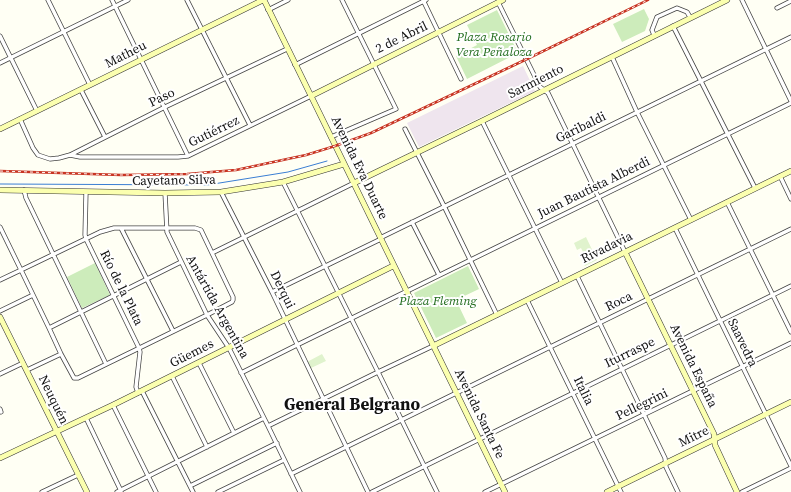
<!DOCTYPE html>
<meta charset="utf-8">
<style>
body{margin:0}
canvas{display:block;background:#fffff4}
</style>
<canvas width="791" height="492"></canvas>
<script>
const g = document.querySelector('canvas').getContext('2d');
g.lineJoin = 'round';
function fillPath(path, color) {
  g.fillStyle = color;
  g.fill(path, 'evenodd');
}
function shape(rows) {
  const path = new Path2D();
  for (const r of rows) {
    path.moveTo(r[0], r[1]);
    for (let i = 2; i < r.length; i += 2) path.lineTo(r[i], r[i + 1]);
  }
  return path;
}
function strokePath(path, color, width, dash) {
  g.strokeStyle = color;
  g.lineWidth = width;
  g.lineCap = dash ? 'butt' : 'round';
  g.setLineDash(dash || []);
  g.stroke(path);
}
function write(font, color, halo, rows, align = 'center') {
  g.font = font + ' "Source Serif 4",serif';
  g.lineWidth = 4;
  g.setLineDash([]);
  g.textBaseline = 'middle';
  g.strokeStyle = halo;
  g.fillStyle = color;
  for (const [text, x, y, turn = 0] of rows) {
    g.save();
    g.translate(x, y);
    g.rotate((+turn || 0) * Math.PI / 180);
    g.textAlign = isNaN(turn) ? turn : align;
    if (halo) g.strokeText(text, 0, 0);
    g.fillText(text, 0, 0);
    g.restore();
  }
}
fillPath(shape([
 [523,66,535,91,419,147,407,123]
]), '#efe5ee');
fillPath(shape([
 [644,9,649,19,645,31,622,42,613,24],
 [497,10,518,53,467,79,456,56,477,45,467,25],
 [95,263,110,295,82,308,67,277],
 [468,266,479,289,456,300,467,323,436,338,414,293]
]), '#cdecbb');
fillPath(shape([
 [586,237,597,260,585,266,583,263,586,262,583,256,585,256,581,248,577,250,574,243],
 [322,354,326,361,311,368,307,362]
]), '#e0f3cd');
strokePath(shape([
 [0,184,207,185,288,172,327,161]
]), '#3a7ed3', 1);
const street = shape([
 [48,0,90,85],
 [112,0,188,156],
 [187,0,250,125],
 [423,0,461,79],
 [742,0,791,101],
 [498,2,540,87,548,93,625,252],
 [777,8,791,1],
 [268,10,288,0],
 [673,26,755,188],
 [654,35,652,30,657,17,677,8,687,12,690,17],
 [0,36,37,111],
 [612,57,637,112,691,220],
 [0,63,128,0],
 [295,65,426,0],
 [81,90,105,137],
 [20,119,33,148,38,155,50,159,59,158,70,155,165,107,287,49],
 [482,121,562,283],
 [405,129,444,206,497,315],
 [331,137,396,109,342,0],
 [70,155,80,157,178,157,188,156,311,96],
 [780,176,791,199],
 [283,182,378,372,437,492],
 [24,190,26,198,106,364],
 [86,192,85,235,86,239,139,348,140,352,136,387,138,393],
 [221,192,272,292,368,492],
 [165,193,167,232,207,315,229,348,268,426,300,492],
 [727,202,791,332],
 [412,222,439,275],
 [0,227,21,270,49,328,61,354,74,378,78,378,207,315,232,302,233,300,233,297,201,230,195,228,114,228,100,232,21,270,0,280],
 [121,228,173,331],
 [675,228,791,466],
 [380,238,791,37],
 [212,253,354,183],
 [577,276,665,458,666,467,678,492],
 [272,292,381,239],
 [527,300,621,492],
 [0,311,33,295],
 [49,328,181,262],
 [199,363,234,433],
 [27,370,61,354],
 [241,373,297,345,791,103],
 [0,374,23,363],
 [172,376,207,447],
 [142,391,193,492],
 [113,405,156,492],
 [0,409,1,412],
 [86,418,121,491],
 [268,426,378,372,433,346],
 [291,474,791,229],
 [190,486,277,443],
 [42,492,78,475],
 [117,492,264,418],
 [218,492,284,460],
 [372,492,791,286],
 [485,492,791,343],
 [742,492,791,468]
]);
const secondary = shape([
 [264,0,505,492],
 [311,96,503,0],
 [0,129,263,0],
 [354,183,482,121,727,0],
 [0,190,165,193,221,192,283,182,344,164],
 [625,252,714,434,715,445,737,492],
 [0,317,87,492],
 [433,346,791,171],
 [0,458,113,405,393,266],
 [607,492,666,463,791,402]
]);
strokePath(street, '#444', 5);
strokePath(secondary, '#333', 6);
strokePath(street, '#fff', 3.5);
strokePath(secondary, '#fbffaf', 5);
const rail = shape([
 [0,171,121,175,187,174,236,170,306,155,335,146,371,133,527,59,648,0]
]);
strokePath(rail, '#c83321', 2.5);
strokePath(rail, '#fff', 1, [3]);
write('13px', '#111', '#fff', [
 ["2 de Abril",402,38,-26],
 ["Matheu",126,55,-27],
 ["Sarmiento",536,82,-27],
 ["Paso",162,98,-26],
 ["Garibaldi",581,128,-26],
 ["Gutiérrez",214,132,-26],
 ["Avenida Eva Duarte",359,168,64],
 ["Cayetano Silva",174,181,-1],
 ["Juan Bautista Alberdi",594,188,-26],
 ["Rivadavia",607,248,-26],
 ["Río de la Plata",121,288,64],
 ["Derqui",282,290,64],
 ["Roca",619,302,-26],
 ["Antártida Argentina",217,307,61],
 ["Saavedra",742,343,64],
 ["Iturraspe",630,353,-26],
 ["Güemes",192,354,-27],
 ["Avenida España",693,366,64],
 ["Italia",583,391,64],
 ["Neuquén",53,400,64],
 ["Pellegrini",642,405,-26],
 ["Avenida Santa Fe",479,414,64],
 ["Mitre",694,437,-26]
]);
write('italic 13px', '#216c1d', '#fff', [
 ["Plaza Rosario",494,38],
 ["Vera Peñaloza",494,53],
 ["Plaza Fleming",438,302]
]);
write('bold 17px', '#111', '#fff', [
 ["General Belgrano",352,406]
]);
</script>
